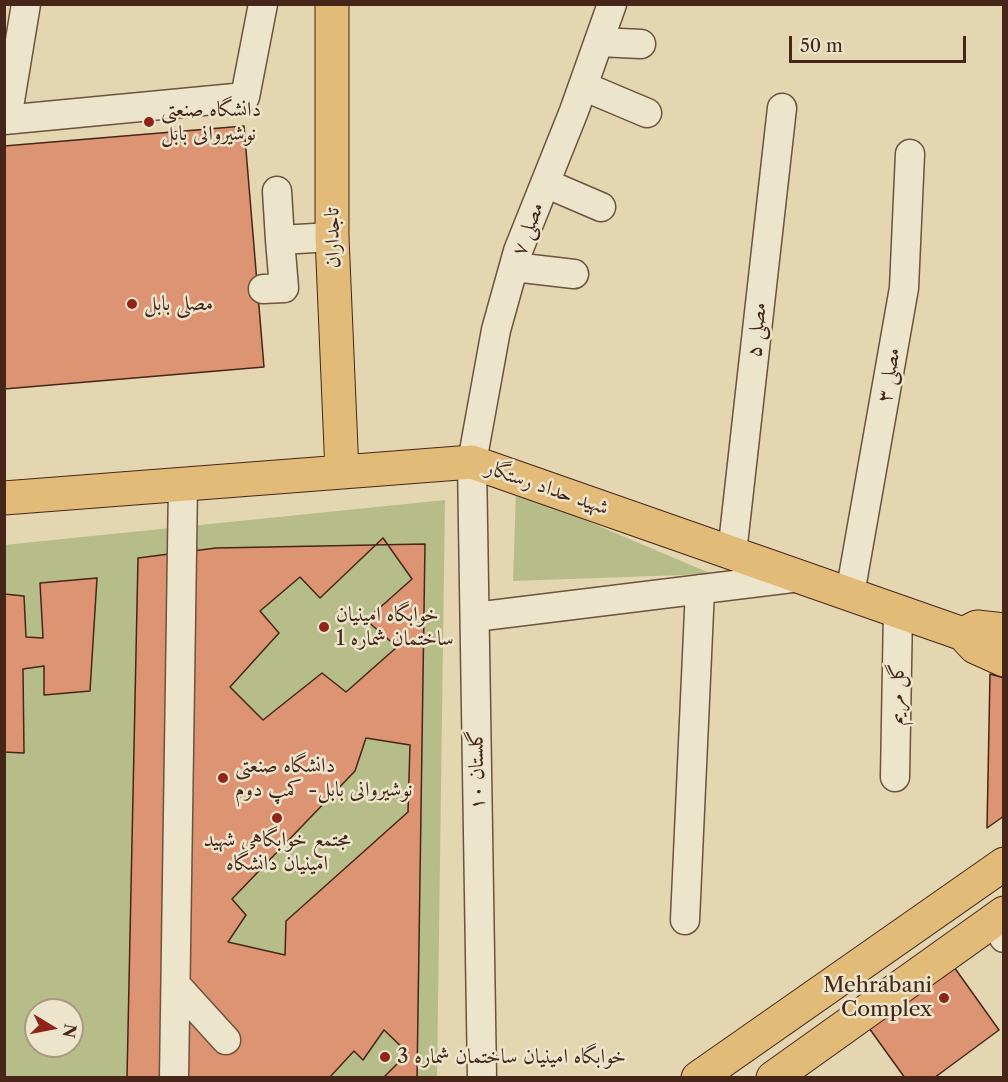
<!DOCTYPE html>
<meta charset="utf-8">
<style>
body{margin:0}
#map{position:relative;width:1008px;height:1082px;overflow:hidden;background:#e4d6b0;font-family:"Libre Caslon Text",serif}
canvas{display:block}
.frame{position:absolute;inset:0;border:6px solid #452619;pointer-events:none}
.north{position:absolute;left:24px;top:998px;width:60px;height:60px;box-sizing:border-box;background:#ede4cc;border:2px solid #aa9884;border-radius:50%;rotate:100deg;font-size:16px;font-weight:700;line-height:24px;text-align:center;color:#452619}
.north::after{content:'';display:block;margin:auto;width:21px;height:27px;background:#8f2418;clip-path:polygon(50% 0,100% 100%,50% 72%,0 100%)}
.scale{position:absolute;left:789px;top:36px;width:177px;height:27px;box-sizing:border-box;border:3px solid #452619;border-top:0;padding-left:8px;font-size:18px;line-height:21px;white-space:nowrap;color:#452619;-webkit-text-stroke:4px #ede4cc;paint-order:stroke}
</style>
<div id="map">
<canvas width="1008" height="1082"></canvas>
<div class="frame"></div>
<div class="north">N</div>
<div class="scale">50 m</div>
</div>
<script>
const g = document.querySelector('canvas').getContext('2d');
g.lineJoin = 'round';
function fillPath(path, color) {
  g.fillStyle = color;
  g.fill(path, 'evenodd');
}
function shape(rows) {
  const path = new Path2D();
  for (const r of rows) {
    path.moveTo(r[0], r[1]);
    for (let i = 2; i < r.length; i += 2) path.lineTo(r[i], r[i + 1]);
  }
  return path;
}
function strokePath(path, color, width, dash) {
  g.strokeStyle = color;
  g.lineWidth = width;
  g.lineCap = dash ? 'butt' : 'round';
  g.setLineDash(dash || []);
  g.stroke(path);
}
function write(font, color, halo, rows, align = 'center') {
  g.font = font + ' "Libre Caslon Text",Amiri,serif';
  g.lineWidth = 5;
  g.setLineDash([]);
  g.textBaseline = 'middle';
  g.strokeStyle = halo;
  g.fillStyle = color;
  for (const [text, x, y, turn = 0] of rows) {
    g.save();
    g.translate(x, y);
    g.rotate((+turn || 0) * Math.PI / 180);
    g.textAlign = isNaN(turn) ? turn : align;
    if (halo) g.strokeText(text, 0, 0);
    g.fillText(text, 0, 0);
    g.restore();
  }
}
fillPath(shape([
 [516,491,712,574,513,581],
 [445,500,437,1077,5,1077,4,545],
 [36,1010,72,1010,72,1046,36,1046]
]), '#b7bd88');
const building = shape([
 [244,126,264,367,4,389,4,146,244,126],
 [383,538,412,579,366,620,397,647,346,692,322,673,263,720,230,687,279,633,260,611,300,577,320,598,383,538],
 [425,544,417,1078,127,1078,138,558,216,548,425,544],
 [97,578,90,691,44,695,44,666,23,669,24,753,4,752,4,594,24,596,26,637,43,638,40,583,97,578],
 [990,674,1004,678,1004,816,987,828,990,674],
 [366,738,410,745,408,812,286,921,285,955,228,942,246,915,232,899,355,771,366,738],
 [954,967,999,1030,934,1078,905,1078,869,1028,954,967],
 [384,1030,408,1053,383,1078,329,1078,354,1051,363,1060,384,1030]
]);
fillPath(building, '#dd9473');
strokePath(building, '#452619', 1.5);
const minor = shape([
 [599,42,641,44],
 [583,86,647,113],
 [7,119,26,4],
 [4,120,245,97,263,4],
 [545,183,601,207],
 [277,191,280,240],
 [514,267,574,274],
 [263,289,284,288,280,240,332,237],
 [732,553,782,108],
 [850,594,904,288,910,154],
 [475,617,800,577],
 [895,777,898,611],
 [685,920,700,589],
 [993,920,1004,938],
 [176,985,226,1040],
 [174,1078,183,484],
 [482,1078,472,462,496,330,518,251,574,111,612,4]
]);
const major = shape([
 [332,4,332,237,342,472],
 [4,498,472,462,963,634],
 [1004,630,977,627,963,634,975,647,1004,660],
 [698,1078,1004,864],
 [773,1078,1004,913]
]);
strokePath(minor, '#6d523f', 31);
strokePath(major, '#452619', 35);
strokePath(minor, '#ede4cc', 28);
strokePath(major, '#e2bb78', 33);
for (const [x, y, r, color] of [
 [149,122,6,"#8f2418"],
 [132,304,6,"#8f2418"],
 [324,627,6,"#8f2418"],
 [223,778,6,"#8f2418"],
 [277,818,6,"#8f2418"],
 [944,998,6,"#8f2418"],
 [385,1057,6,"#8f2418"]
]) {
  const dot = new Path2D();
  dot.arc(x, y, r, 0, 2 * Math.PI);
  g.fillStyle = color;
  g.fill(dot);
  strokePath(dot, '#ede4cc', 2);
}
write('21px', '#452619', '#ede4cc', [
 ["دانشگاه صنعتی",161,110],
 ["نوشیروانی بابل",161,134],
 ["مصلی بابل",144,304],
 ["خوابگاه امینیان",336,615],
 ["ساختمان شماره 1",336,639],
 ["دانشگاه صنعتی",235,766],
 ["نوشیروانی بابل- کمپ دوم",235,790],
 ["مجتمع خوابگاهی شهید",277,840,"center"],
 ["امینیان دانشگاه",277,864,"center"],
 ["Mehrabani",932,986,"right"],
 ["Complex",932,1010,"right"],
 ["خوابگاه امینیان ساختمان شماره 3",397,1057]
], 'left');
write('21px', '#452619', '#ede4cc', [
 ["مصلی ۷",528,229,-69],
 ["تاجداران",333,238,-91],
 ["مصلی ۵",757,330,-84],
 ["مصلی ۳",889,375,-80],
 ["شهید حداد رستگار",547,488,19],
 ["گل مریم",897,694,-89],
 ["گلستان ۱۰",477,770,-91]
]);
</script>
